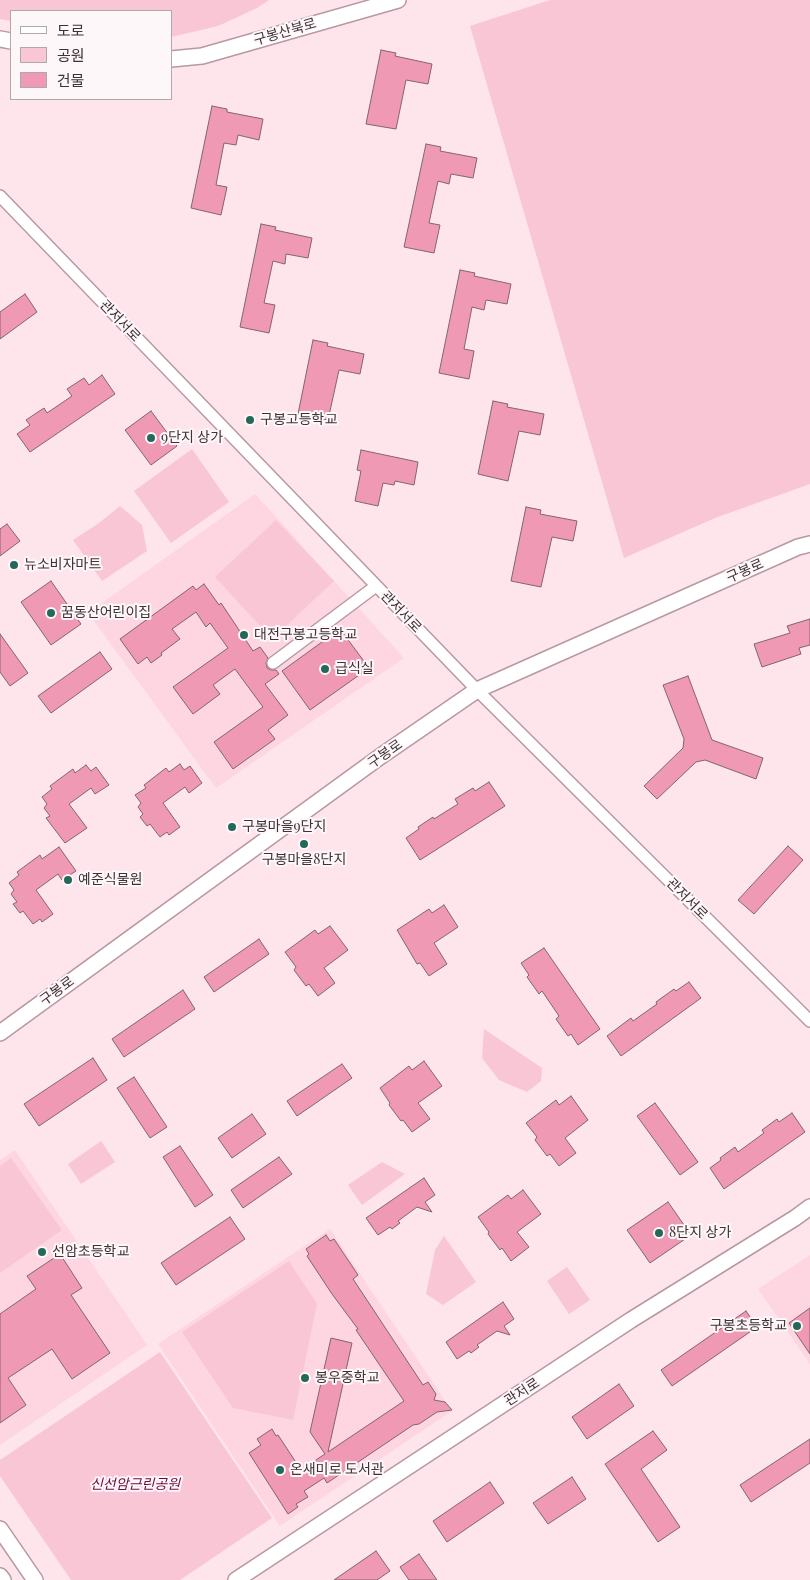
<!DOCTYPE html>
<meta charset="utf-8">
<style>
body{margin:0}
#map{position:relative;width:810px;height:1580px;overflow:hidden;background:#fee4eb;font-family:"Playfair Display","Noto Sans KR",serif}
canvas{display:block}
.legend{position:absolute;left:10px;top:10px;width:162px;height:90px;box-sizing:border-box;background:#fef7f9;border:1px solid #b1a8ab;margin:0;padding:6px 9px;list-style:none;font-size:15px;color:#3e3236}
.legend li{display:flex;align-items:center;gap:10px;height:25px}
.legend b{width:25px;border:1px solid #b1a8ab}
</style>
<div id="map">
<canvas width="810" height="1580"></canvas>
<ul class="legend">
<li><b style="height:6px;background:#fff"></b>도로</li>
<li><b style="height:14px;background:#f9c6d5"></b>공원</li>
<li><b style="height:14px;background:#f099b5"></b>건물</li>
</ul>
</div>
<script>
const g = document.querySelector('canvas').getContext('2d');
g.lineJoin = 'round';
function fillPath(path, color) {
  g.fillStyle = color;
  g.fill(path, 'evenodd');
}
function shape(rows) {
  const path = new Path2D();
  for (const r of rows) {
    path.moveTo(r[0], r[1]);
    for (let i = 2; i < r.length; i += 2) path.lineTo(r[i], r[i + 1]);
  }
  return path;
}
function strokePath(path, color, width, dash) {
  g.strokeStyle = color;
  g.lineWidth = width;
  g.lineCap = dash ? 'butt' : 'round';
  g.setLineDash(dash || []);
  g.stroke(path);
}
function write(font, color, halo, rows, align = 'center') {
  g.font = font + ' "Playfair Display","Noto Sans KR",serif';
  g.lineWidth = 4;
  g.setLineDash([]);
  g.textBaseline = 'middle';
  g.strokeStyle = halo;
  g.fillStyle = color;
  for (const [text, x, y, turn = 0] of rows) {
    g.save();
    g.translate(x, y);
    g.rotate((+turn || 0) * Math.PI / 180);
    g.textAlign = isNaN(turn) ? turn : align;
    if (halo) g.strokeText(text, 0, 0);
    g.fillText(text, 0, 0);
    g.restore();
  }
}
fillPath(shape([
 [255,494,404,658,216,788,88,613],
 [15,1150,147,1345,0,1445,0,1160],
 [330,1229,452,1411,280,1526,158,1344],
 [810,1255,810,1364,758,1289]
]), '#fed6e1');
fillPath(shape([
 [0,0,269,0,257,8,218,26,171,37,171,11,11,11,11,21,0,19],
 [550,0,810,0,810,484,715,518,624,558,470,26],
 [192,449,229,502,171,543,134,491],
 [120,506,142,525,147,551,102,581,73,540,99,523],
 [276,520,334,581,272,639,215,577],
 [484,1029,542,1068,541,1081,527,1092,499,1080,482,1058],
 [101,1141,115,1162,81,1184,68,1164],
 [11,1158,62,1230,0,1273,0,1166],
 [382,1162,405,1174,362,1205,348,1185],
 [444,1236,476,1282,443,1305,426,1294,435,1250],
 [289,1261,317,1304,293,1420,233,1408,182,1332],
 [567,1267,590,1300,569,1314,547,1281],
 [160,1352,272,1518,180,1580,71,1580,0,1476,0,1460]
]), '#f9c6d5');
const building = shape([
 [381,50,396,53,395,56,432,64,428,84,406,80,396,129,366,124,381,50],
 [212,106,227,109,227,112,263,119,259,140,238,135,236,145,224,143,216,185,227,187,221,215,191,208,212,106],
 [426,144,441,147,440,151,477,158,473,178,451,174,449,184,438,181,429,223,440,225,434,253,404,247,426,144],
 [261,224,276,227,275,230,312,238,308,258,286,254,285,264,273,261,264,303,275,305,269,333,240,327,261,224],
 [460,270,475,273,474,276,511,284,507,304,486,300,484,310,472,307,464,349,474,351,469,379,439,373,460,270],
 [25,294,37,312,0,339,0,312,25,294],
 [313,340,328,343,327,346,364,354,360,374,339,370,328,420,298,414,313,340],
 [102,375,115,394,30,452,17,434,30,425,26,420,44,408,47,413,72,396,67,389,84,378,89,385,102,375],
 [493,401,508,404,507,407,544,414,540,435,519,431,508,481,478,474,493,401],
 [151,411,177,446,151,465,125,430,151,411],
 [361,450,418,462,414,485,395,481,394,485,383,483,378,506,355,501,361,471,357,470,361,450],
 [526,507,541,510,540,514,577,521,573,541,552,537,541,587,511,581,526,507],
 [7,524,20,541,0,556,0,529,7,524],
 [51,581,81,624,51,645,21,602,51,581],
 [204,584,219,605,221,603,253,651,260,647,268,658,266,663,267,668,271,670,276,670,279,674,265,684,288,715,268,730,275,739,233,769,214,742,263,707,235,669,213,685,220,694,193,714,173,687,228,648,210,623,206,627,196,612,172,629,180,639,161,653,162,655,151,663,147,657,138,664,120,639,193,586,196,590,204,584],
 [810,619,810,645,799,648,801,654,762,667,754,644,790,633,787,626,810,619],
 [340,629,369,668,310,710,282,671,340,629],
 [0,634,28,673,10,686,0,672,0,634],
 [100,652,112,669,51,713,38,696,100,652],
 [688,676,712,740,763,758,756,779,705,760,696,762,657,799,644,786,683,748,684,739,663,685,688,676],
 [180,764,184,770,190,766,202,783,189,793,185,787,163,803,180,827,169,835,167,832,160,837,150,824,147,826,140,817,143,814,138,807,141,803,135,795,146,788,144,785,166,768,169,772,180,764],
 [86,765,91,771,96,767,109,785,95,794,91,788,69,804,87,828,65,843,46,818,50,816,44,808,47,804,42,797,52,789,50,786,73,769,75,773,86,765],
 [489,782,505,806,420,860,406,838,419,829,418,827,433,817,434,819,458,804,455,799,473,788,475,791,489,782],
 [788,846,803,860,754,914,738,900,788,846],
 [59,847,76,871,62,880,58,874,36,890,53,914,42,922,40,919,33,924,23,911,20,913,13,904,17,902,11,894,14,890,9,883,19,875,17,872,40,855,42,859,59,847],
 [444,905,458,927,434,943,447,964,429,976,420,963,417,964,397,930,429,909,432,913,444,905],
 [330,926,348,950,324,968,335,983,318,996,309,984,306,986,294,970,296,967,285,952,315,930,318,934,330,926],
 [259,939,269,954,214,992,204,977,259,939],
 [544,948,600,1029,578,1045,571,1034,568,1036,556,1019,559,1016,542,991,539,994,527,977,529,975,521,963,544,948],
 [689,982,701,998,621,1056,607,1036,631,1018,633,1021,657,1004,656,1002,674,989,676,991,689,982],
 [183,990,195,1009,124,1057,112,1039,183,990],
 [93,1058,107,1080,39,1126,24,1104,93,1058],
 [424,1061,442,1086,418,1103,430,1119,412,1132,403,1120,401,1121,389,1105,390,1103,380,1088,409,1066,412,1070,424,1061],
 [342,1064,352,1078,297,1116,287,1101,342,1064],
 [134,1077,167,1127,150,1138,117,1088,134,1077],
 [571,1096,588,1120,565,1138,576,1153,559,1166,550,1154,547,1156,535,1140,537,1137,526,1123,556,1100,559,1105,571,1096],
 [655,1103,698,1162,680,1175,637,1116,655,1103],
 [792,1113,805,1132,724,1189,710,1168,721,1160,720,1158,735,1147,738,1152,764,1133,762,1130,777,1119,779,1122,792,1113],
 [252,1114,266,1134,232,1158,218,1138,252,1114],
 [180,1146,213,1195,195,1207,163,1157,180,1146],
 [279,1157,292,1174,243,1208,231,1190,279,1157],
 [424,1178,435,1195,425,1202,432,1212,417,1207,398,1221,400,1223,392,1229,390,1227,378,1235,366,1218,424,1178],
 [523,1190,541,1214,517,1232,529,1247,511,1261,502,1248,500,1250,488,1234,489,1232,478,1217,508,1195,511,1199,523,1190],
 [668,1202,691,1235,650,1263,627,1230,668,1202],
 [230,1217,245,1239,176,1285,161,1263,230,1217],
 [326,1235,330,1241,334,1239,358,1275,353,1279,423,1385,428,1382,436,1394,434,1400,445,1402,452,1410,437,1412,419,1424,413,1425,327,1483,324,1478,304,1491,308,1497,296,1504,298,1507,288,1514,249,1453,261,1445,257,1439,272,1429,276,1436,278,1435,301,1470,325,1454,310,1432,331,1338,352,1343,328,1452,404,1401,356,1330,358,1329,332,1294,307,1256,309,1254,306,1249,326,1235],
 [60,1254,82,1288,71,1295,110,1353,72,1379,52,1349,8,1378,26,1405,0,1423,0,1314,36,1289,27,1276,60,1254],
 [503,1302,514,1319,504,1326,510,1335,497,1331,477,1345,479,1347,471,1353,469,1351,457,1359,446,1342,503,1302],
 [810,1308,810,1354,789,1323,810,1308],
 [746,1311,757,1327,672,1386,661,1370,746,1311],
 [619,1384,634,1406,587,1439,572,1417,619,1384],
 [653,1431,667,1450,641,1469,680,1527,658,1542,605,1464,653,1431],
 [810,1439,810,1463,751,1502,740,1485,810,1439],
 [572,1477,586,1499,548,1524,533,1503,572,1477],
 [490,1482,504,1503,447,1542,433,1521,490,1482],
 [376,1551,390,1571,377,1580,334,1580,376,1551],
 [419,1554,437,1580,409,1580,400,1567,419,1554]
]);
fillPath(building, '#f099b5');
strokePath(building, '#81656d', 1);
const street = shape([
 [0,196,477,690,810,1021],
 [273,663,376,586]
]);
const secondary = shape([
 [0,39,11,41],
 [171,59,202,56,398,0],
 [0,1033,381,756,477,690,798,547,810,544],
 [0,1529,35,1580],
 [0,1576,3,1580],
 [236,1580,631,1320,795,1218,810,1207]
]);
strokePath(street, '#b799a1', 14);
strokePath(secondary, '#b799a1', 18);
strokePath(street, '#fff', 11);
strokePath(secondary, '#fff', 15);
for (const [x, y, r, color] of [
 [250,420,5,"#246859"],
 [151,438,5,"#246859"],
 [14,565,5,"#246859"],
 [51,613,5,"#246859"],
 [244,635,5,"#246859"],
 [325,669,5,"#246859"],
 [232,827,5,"#246859"],
 [304,844,5,"#246859"],
 [68,880,5,"#246859"],
 [659,1233,5,"#246859"],
 [42,1252,5,"#246859"],
 [797,1326,5,"#246859"],
 [305,1378,5,"#246859"],
 [280,1470,5,"#246859"]
]) {
  const dot = new Path2D();
  dot.arc(x, y, r, 0, 2 * Math.PI);
  g.fillStyle = color;
  g.fill(dot);
  strokePath(dot, '#fef7f9', 2);
}
write('14px', '#3e3236', '#fef7f9', [
 ["구봉산북로",285,32,-16],
 ["관저서로",120,321,46],
 ["구봉로",745,571,-24],
 ["관저서로",401,612,46],
 ["구봉로",385,754,-35],
 ["관저서로",687,899,45],
 ["구봉로",57,991,-36],
 ["관저로",522,1392,-33]
]);
write('14px', '#3e3236', '#fef7f9', [
 ["구봉고등학교",260,420],
 ["9단지 상가",161,438],
 ["뉴소비자마트",24,565],
 ["꿈동산어린이집",61,613],
 ["대전구봉고등학교",254,635],
 ["급식실",335,669],
 ["구봉마을9단지",242,827],
 ["구봉마을8단지",304,860,"center"],
 ["예준식물원",78,880],
 ["8단지 상가",669,1233],
 ["선암초등학교",52,1252],
 ["구봉초등학교",787,1326,"right"],
 ["봉우중학교",315,1378],
 ["온새미로 도서관",290,1470]
], 'left');
write('italic 14px', '#70093b', '#fef7f9', [
 ["신선암근린공원",135,1485]
]);
</script>
